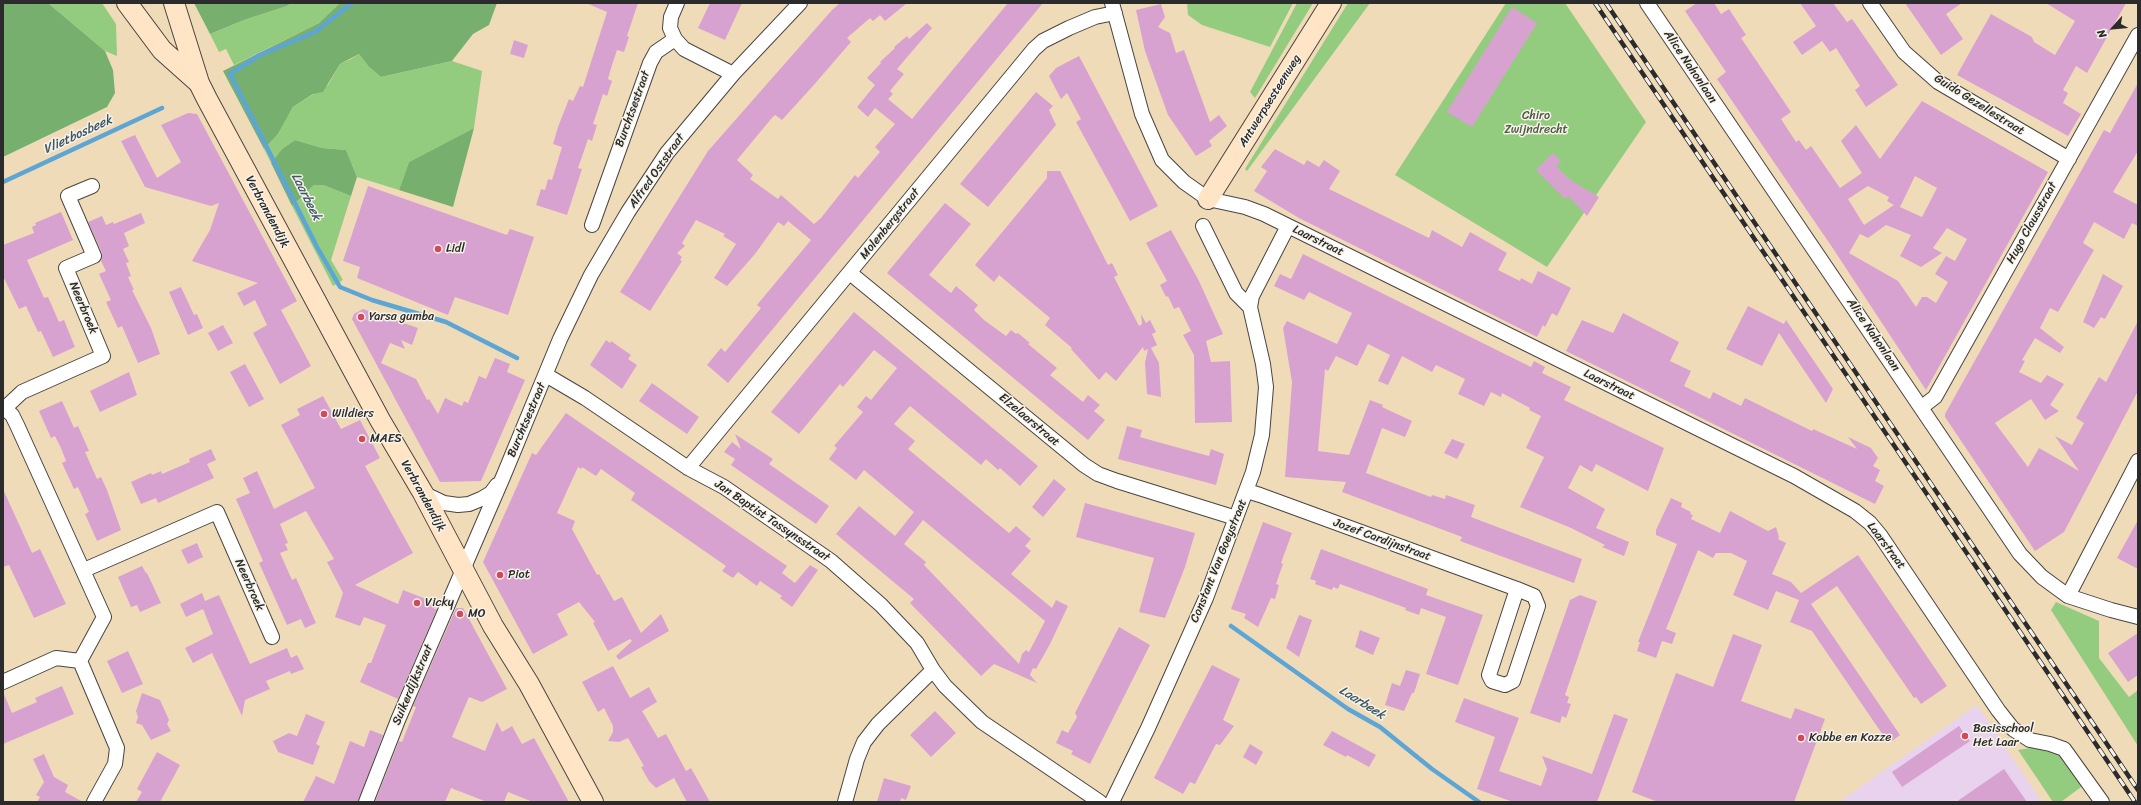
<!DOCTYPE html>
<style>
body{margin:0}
#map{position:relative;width:2141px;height:805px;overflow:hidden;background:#f0dbb9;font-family:Sriracha,sans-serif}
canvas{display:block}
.frame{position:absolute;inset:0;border:4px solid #2b2b2b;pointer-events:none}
.north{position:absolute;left:2093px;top:8px;width:40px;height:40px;-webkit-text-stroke:3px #f7f3e8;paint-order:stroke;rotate:243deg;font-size:11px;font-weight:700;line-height:16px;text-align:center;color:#2b2b2b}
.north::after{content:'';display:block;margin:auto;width:14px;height:18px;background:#2b2b2b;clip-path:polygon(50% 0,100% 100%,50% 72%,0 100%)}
</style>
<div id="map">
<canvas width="2141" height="805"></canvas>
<div class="frame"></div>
<div class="north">N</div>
</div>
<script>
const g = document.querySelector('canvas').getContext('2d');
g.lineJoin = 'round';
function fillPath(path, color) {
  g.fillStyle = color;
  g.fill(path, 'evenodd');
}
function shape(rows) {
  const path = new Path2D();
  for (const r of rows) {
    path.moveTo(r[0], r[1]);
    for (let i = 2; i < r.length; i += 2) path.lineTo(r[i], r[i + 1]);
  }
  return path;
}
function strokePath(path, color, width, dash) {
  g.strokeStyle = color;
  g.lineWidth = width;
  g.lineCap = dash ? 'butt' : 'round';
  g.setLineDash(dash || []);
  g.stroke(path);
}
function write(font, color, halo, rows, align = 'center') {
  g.font = font + ' Sriracha,sans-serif';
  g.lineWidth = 3;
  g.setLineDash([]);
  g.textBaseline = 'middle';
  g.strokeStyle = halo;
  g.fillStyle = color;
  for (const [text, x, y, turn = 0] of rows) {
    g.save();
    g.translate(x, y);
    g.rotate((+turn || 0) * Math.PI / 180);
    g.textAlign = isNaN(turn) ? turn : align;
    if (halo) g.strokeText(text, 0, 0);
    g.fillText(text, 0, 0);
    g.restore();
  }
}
fillPath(shape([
 [1977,705,2042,802,1839,802]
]), '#e8d2ee');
fillPath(shape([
 [48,3,102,3,116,24,117,56,105,51],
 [291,3,340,3,319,23,234,65,226,49,219,52,210,34,244,20,287,6],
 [1187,3,1293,3,1270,47,1202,25,1188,15],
 [1297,3,1313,3,1255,98,1250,92],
 [1348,3,1370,3,1247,171,1245,169],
 [1506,3,1565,3,1646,122,1547,267,1395,175],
 [359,54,369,67,381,77,452,61,482,71,474,128,409,162,399,190,357,177,346,150,322,148,295,140,282,149,271,163,264,149,278,134,293,107,328,85,340,64,351,59],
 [314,185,323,185,351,196,331,260,343,280,333,286,292,206],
 [2056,602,2099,621,2099,658,2129,697,2138,690,2138,746,2051,610],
 [2036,747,2065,756,2085,784,2061,802,2053,802,2018,750]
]), '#94cc7f');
fillPath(shape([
 [3,3,48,3,105,51,113,70,115,93,107,107,3,157],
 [194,3,291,3,287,6,244,20,210,34],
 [340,3,497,3,489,25,473,34,452,61,381,77,369,67,359,54,340,64,323,92,313,94,293,107,278,134,264,149,223,71,319,23],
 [474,128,453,207,399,190,409,162],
 [295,140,322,148,346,150,357,177,351,196,323,185,314,185,292,206,271,163,282,149]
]), '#77b06e');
strokePath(shape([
 [352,3,315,32,260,55,230,74,317,247,340,287,372,300,446,322,517,358],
 [3,182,162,108],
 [1231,626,1348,709,1380,727,1432,769,1479,802]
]), '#5da5d4', 4.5);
fillPath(shape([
 [586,3,638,3,627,36,629,37,624,52,617,50,612,65,608,79,612,81,607,96,603,94,593,124,597,125,592,141,588,139,583,154,578,168,582,169,567,215,536,205,541,189,545,190,548,179,552,180,562,147,553,144,558,127,569,99,573,101,580,86,583,87,607,12],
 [710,3,742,3,725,40,698,28],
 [840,3,907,3,885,21,880,15,873,21,870,18,847,38,851,42,812,87,782,120,775,115,771,119,737,160,753,175,750,179,778,199,781,195,814,224,821,218,855,175,858,178,880,152,875,147,895,124,875,108,868,117,857,107,875,85,867,78,881,63,880,62,895,48,894,47,907,36,909,39,927,23,932,28,897,69,904,74,890,91,893,94,888,99,912,119,1008,3,1043,3,728,383,707,365,721,348,725,352,761,308,757,305,811,240,788,221,784,226,778,222,755,254,727,286,714,278,736,244,723,236,725,234,696,220,682,243,685,246,677,253,682,257,680,260,682,261,650,311,620,292,708,151,832,10],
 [1697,3,1714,3,1721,14,1729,9,1746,35,1741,38,1791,112,1781,119,1796,142,1799,140,1806,150,1811,146,1840,188,1862,173,1841,141,1856,125,1880,159,1922,101,2048,172,1926,390,1832,247,1717,79,1726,72,1685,11],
 [1915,176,1937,188,1922,217,1900,207],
 [1868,186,1889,197,1887,201,1894,205,1864,225,1848,199],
 [1886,225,1911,235,1900,256,1921,267,1942,253,1933,248,1947,228,1967,239,1955,261,1946,256,1935,274,1948,282,1936,303,1927,297,1922,297,1916,307,1898,281,1849,253,1860,234,1868,238],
 [1800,3,1833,3,1847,22,1852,19,1898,85,1866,107,1855,90,1860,86,1836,48,1830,52,1822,41,1802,55,1793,42,1816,26],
 [1905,3,1962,3,1946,14,1963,39,1941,55],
 [2046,3,2126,3,2087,73,2076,66,2063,90,2068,93,2063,103,2081,114,2068,136,1957,75,1991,14,2032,37,2034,42,2055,55,2075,21],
 [1161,4,1165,17,1158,27,1170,33,1176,53,1184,50,1210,122,1219,115,1227,126,1209,141,1212,146,1196,156,1168,115,1145,51,1136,10],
 [1512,7,1537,23,1472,127,1447,112],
 [514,40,528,45,524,58,510,54],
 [1079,56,1158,206,1130,221,1076,122,1081,119,1067,93,1061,99,1049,76,1056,68],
 [2138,83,2138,151,2113,192,2138,205,2138,226,2132,223,2124,239,2094,222,2083,243,2094,250,2058,312,2050,308,2040,328,2064,347,2060,353,2035,338,2022,360,2025,361,2019,372,2041,383,2047,375,2064,384,2050,405,2059,411,2045,420,2031,399,1995,423,2028,467,2039,448,2079,471,2055,436,2072,445,2084,423,2076,418,2083,405,2099,377,2106,382,2138,321,2138,391,2064,532,2035,551,1945,417,1945,414,2104,130,2110,133],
 [1036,92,1053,106,1049,110,1056,125,988,207,960,184],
 [188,113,197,114,297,301,281,310,311,366,280,384,253,333,267,325,255,300,244,306,237,293,258,283,192,261,210,230,219,203,211,206,145,187,121,141,135,135,157,178,181,162,161,125],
 [1275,149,1304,165,1307,160,1319,167,1324,160,1340,171,1329,189,1429,238,1432,230,1462,247,1470,232,1507,253,1498,270,1520,281,1521,278,1532,284,1538,271,1571,288,1557,316,1552,313,1545,327,1543,325,1537,337,1299,218,1254,191,1267,171,1261,167],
 [1553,153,1561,161,1556,166,1569,179,1599,197,1587,216,1568,196,1565,199,1536,170],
 [1047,171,1060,171,1108,265,1112,263,1118,275,1114,277,1139,326,1142,324,1141,314,1146,323,1150,320,1156,332,1152,334,1157,345,1151,348,1159,363,1161,397,1147,394,1145,363,1148,349,1144,351,1143,347,1116,381,1106,372,1099,380,1071,349,1072,348,1045,325,1050,318,999,275,994,282,975,265,1047,178],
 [368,186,507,235,510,229,534,237,508,315,455,297,448,315,357,278,360,267,343,261],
 [945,203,971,224,929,275,951,293,956,286,978,305,974,310,984,320,1006,336,1011,330,1016,334,1018,333,1030,343,1028,344,1057,368,1050,375,1083,402,1088,395,1100,405,1094,411,1105,420,1088,440,887,273],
 [61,212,73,240,27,260,44,298,48,297,59,322,64,320,75,347,53,357,41,331,38,332,26,306,19,309,3,276,3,245,34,233,32,227,36,225,35,223],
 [141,213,145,223,124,233,129,246,123,249,129,262,126,263,131,276,128,277,134,290,132,290,151,328,160,354,138,363,122,326,118,328,106,302,111,300,99,274,106,271,101,261,102,253,88,222,102,216,106,225,113,222,114,224],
 [1171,230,1199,281,1223,334,1206,341,1211,362,1230,361,1232,422,1195,423,1194,355,1183,335,1191,331,1179,307,1174,309,1168,296,1166,297,1160,285,1167,281,1146,243],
 [1303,254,1531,367,1534,361,1545,367,1542,373,1571,387,1564,400,1664,448,1648,491,1596,464,1592,472,1580,465,1568,488,1605,509,1596,528,1629,542,1624,556,1602,547,1605,545,1571,528,1520,507,1544,457,1526,448,1541,416,1529,410,1530,408,1502,393,1501,397,1491,392,1484,406,1458,394,1465,379,1436,365,1432,372,1402,356,1388,385,1378,381,1390,355,1368,344,1357,366,1336,356,1328,371,1325,369,1318,451,1349,455,1370,400,1383,405,1382,407,1412,421,1405,437,1382,428,1366,473,1431,497,1432,495,1445,499,1446,495,1475,505,1471,517,1582,559,1574,583,1460,541,1462,537,1342,492,1346,482,1285,477,1292,382,1283,328,1287,321,1337,344,1352,313,1309,292,1304,300,1274,286,1280,274,1291,279],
 [2103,274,2123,286,2105,319,2101,317,2094,328,2083,322],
 [181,287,194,315,197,314,203,328,188,335,169,292],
 [1748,306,1784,324,1786,320,1833,389,1826,403,1779,333,1762,366,1726,349],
 [363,309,418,328,412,345,401,340,405,349,390,343,381,363,416,379,427,400,429,399,438,414,445,398,462,406,464,401,468,403,479,376,486,379,495,358,510,364,507,372,525,380,481,481,440,482,352,319,354,314],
 [854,312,1038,466,1020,486,1000,468,998,470,986,459,981,465,910,406,894,424,915,441,908,449,1009,533,1016,526,1031,539,1025,546,1031,551,1011,574,1052,608,1056,600,1068,606,1050,644,1036,669,1033,668,1030,675,1037,683,994,664,981,676,910,603,914,599,836,534,859,506,895,536,914,512,864,470,856,480,829,459,837,448,834,446,863,412,857,407,866,396,871,400,897,368,874,350,843,387,840,384,799,434,771,412],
 [923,520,1045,621,1029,652,1026,650,1022,654,1019,664,924,565,926,562,904,544],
 [1623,313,1679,342,1670,361,1691,371,1684,386,1710,399,1713,392,1741,406,1745,398,1812,431,1813,429,1857,449,1848,437,1871,448,1878,458,1873,466,1880,470,1875,481,1884,486,1875,504,1566,351,1582,320,1613,333],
 [223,325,233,343,218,351,208,333],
 [606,340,610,343,611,341,631,355,628,359,637,365,622,389,590,365],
 [245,364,264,399,249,407,230,372],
 [129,372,137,395,100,412,90,391],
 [652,383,699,417,687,434,639,401],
 [323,396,341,429,360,420,380,458,365,466,413,553,355,585,398,604,403,590,436,603,434,609,437,609,398,699,360,682,368,663,371,663,386,625,364,617,360,626,335,617,343,593,327,562,334,559,306,511,280,524,288,543,285,544,288,550,280,553,292,580,296,578,316,623,305,628,301,619,287,625,259,563,263,561,236,499,250,493,243,478,257,471,274,509,315,488,281,425,300,415,297,409],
 [62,401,74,428,78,426,89,451,85,452,97,479,101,477,107,490,121,530,97,541,85,514,89,512,78,487,74,489,62,463,66,461,61,448,55,436,51,438,39,411],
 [566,413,787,566,782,573,795,583,810,565,818,570,792,607,780,598,782,596,760,581,757,586,738,572,733,578,722,571,726,566,631,500,635,493,601,469,596,476,582,467,581,469,578,467,557,513,575,521,572,529,597,575,599,574,614,601,622,597,641,633,661,614,669,631,619,660,616,656,632,641,630,639,608,651,593,623,595,622,579,602,557,614,568,635,533,654,483,562,532,453,536,455],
 [1127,426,1142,430,1140,437,1154,441,1209,456,1211,449,1224,454,1216,485,1118,459],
 [735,434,773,459,769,464,829,506,816,524,731,465,735,459,724,452,732,442,741,449],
 [1452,439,1465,444,1457,459,1444,453],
 [211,449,216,460,207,464,214,478,158,503,156,498,141,504,131,482,151,473,152,475,161,471,162,474,190,462,189,459],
 [1054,479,1066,489,1043,517,1032,507],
 [3,489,32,553,40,549,66,604,34,618,9,565,3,567],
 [1671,498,1682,503,1681,507,1691,512,1690,514,1693,515,1691,519,1720,533,1730,511,1768,531,1776,527,1779,537,1778,539,1786,543,1772,574,1791,582,1801,593,1858,555,1947,686,1921,704,1916,697,1914,698,1837,586,1811,604,1900,735,1892,741,1887,741,1812,631,1790,622,1799,600,1776,591,1768,610,1733,595,1747,561,1731,553,1716,553,1713,558,1698,550,1666,629,1676,633,1672,644,1662,641,1656,658,1637,651,1640,642,1638,642,1677,544,1656,535,1656,530],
 [1085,503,1195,533,1185,567,1165,618,1139,612,1154,558,1076,537],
 [2138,520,2138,569,2117,558],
 [1263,522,1292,533,1281,563,1283,564,1276,584,1279,585,1275,599,1271,598,1258,627,1244,618,1246,614,1231,609],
 [197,543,203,557,188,564,181,550],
 [1321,549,1428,589,1426,595,1483,615,1458,685,1426,674,1446,617,1421,608,1419,615,1405,610,1406,608,1340,584,1338,589,1333,587,1332,590,1315,584,1316,581,1310,579],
 [142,566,146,573,147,573,161,603,140,612,137,605,131,607,118,577],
 [202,593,205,601,219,595,250,664,287,648,291,658,297,655,304,669,291,674,290,671,266,681,270,689,245,700,242,716,212,653,193,663,185,648,213,634,203,609,186,617,180,604],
 [1580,595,1597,601,1565,695,1569,697,1567,703,1571,704,1566,718,1562,716,1560,723,1530,713,1570,600],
 [456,608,463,608,507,689,482,702,469,697,452,737,485,751,497,722,502,732,512,726,522,744,534,738,569,802,533,802,508,792,504,802,487,802,451,788,445,802,375,802,399,741,402,742,416,707,413,706],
 [1299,615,1312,620,1299,657,1286,648],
 [1119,627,1150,645,1090,764,1071,754,1073,751,1056,743,1062,730,1068,733,1077,717,1075,713],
 [1360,630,1380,638,1373,655,1355,647],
 [2138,633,2138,675,2128,682,2108,653],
 [1733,634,1762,645,1741,701,1791,719,1795,708,1825,719,1794,802,1658,802,1632,792,1676,673,1713,687],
 [128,651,143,684,122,693,107,661],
 [1212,665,1240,679,1223,720,1234,726,1220,745,1216,744,1195,784,1190,782,1183,794,1154,778],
 [613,666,630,698,649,687,657,702,642,711,658,738,666,734,686,771,691,768,710,802,687,802,674,778,656,788,649,781,641,767,644,766,628,738,619,742,608,741,613,732,613,726,604,708,598,712,582,682],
 [1406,670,1420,674,1414,693,1412,693,1404,711,1385,705,1392,683,1400,686],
 [62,686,74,714,3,744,3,692,12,713,37,702,35,698],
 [142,693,160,700,169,720,167,724,171,731,151,740,142,725,136,723,138,717,136,711],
 [1464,698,1519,718,1499,771,1541,786,1547,769,1542,756,1592,774,1614,714,1628,719,1597,802,1513,802,1477,789,1495,737,1455,722],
 [935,711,956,733,931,757,910,735],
 [306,714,325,722,316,744,320,746,313,765,278,752,273,741,289,733,297,736],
 [1959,726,1970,741,1902,787,1892,772],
 [370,730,383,735,358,802,303,802,316,776,334,784,350,741,364,747],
 [1332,731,1376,755,1369,767,1347,755,1346,757,1323,745],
 [1250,744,1263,752,1256,765,1243,757],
 [157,752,180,765,160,802,136,802,142,792,137,789],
 [44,754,54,777,68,785,65,792,83,802,37,802,40,797,36,795,44,782,33,759],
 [2004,769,2027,802,1956,802],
 [884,778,911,786,906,800,901,798,900,802,877,802]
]), '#d8a2d0');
const street = shape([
 [1112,3,1142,114,1162,160,1184,182,1208,199,1245,207,1264,214,1794,476,1855,511,1870,523,1880,535,1998,710,2013,729,2030,740,2050,744,2064,749,2102,802],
 [1647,3,2020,554,2042,577,2068,596,2111,610,2138,617],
 [1870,3,1904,52,1938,82,2069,159],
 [675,39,684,49,733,74],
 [592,225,650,63,656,52,675,39,670,28,671,17,677,3],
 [1203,226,1236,293,1250,307],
 [850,273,1084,465,1098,474,1117,481,1236,518],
 [546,375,585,398,688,468,724,487,831,561,881,605,917,643,933,670,945,686,982,722,1100,802],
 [3,407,12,415,17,425,104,617,80,661,117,748,115,764,94,802],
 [1922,407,1935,397,2138,35],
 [5,408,22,392,103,356,66,268,94,256,68,196,92,186],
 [688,468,1034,49,1043,41,1069,28,1095,17,1115,13],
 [1247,491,1260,495,1517,589,1534,596,1538,606,1513,681,1505,685,1492,681,1489,675,1517,589],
 [423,493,444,503,458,505,469,504,481,499,491,493,497,485],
 [84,570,217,512,272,637],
 [2068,596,2138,461],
 [3,682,56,658,80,661],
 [366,802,398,720,503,477,560,339,591,275,628,212,667,153,733,74,800,3],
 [845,802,857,759,864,742,878,724,933,670],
 [1112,802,1148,728,1206,598,1253,472,1262,435,1266,387,1263,364,1250,307,1252,296,1288,226]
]);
const secondary = shape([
 [127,3,162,50,199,83],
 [174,3,199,83,207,99,380,420,423,493,493,626,529,684,593,802],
 [1208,199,1331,3]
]);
strokePath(street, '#494540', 16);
strokePath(secondary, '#494540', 22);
strokePath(street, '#fff', 14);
strokePath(secondary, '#ffe4c6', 20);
const rail = shape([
 [1595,3,2135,802],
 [1606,3,2138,790]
]);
strokePath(rail, '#2b2b2b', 4.5);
strokePath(rail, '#f7f3e8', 3, [9]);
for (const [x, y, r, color] of [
 [438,249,4,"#d1495b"],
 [361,317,4,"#d1495b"],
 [324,414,4,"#d1495b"],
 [362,439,4,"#d1495b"],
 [500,575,4,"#d1495b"],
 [417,603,4,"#d1495b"],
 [460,614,4,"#d1495b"],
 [1965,736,4,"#d1495b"],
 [1801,738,4,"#d1495b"]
]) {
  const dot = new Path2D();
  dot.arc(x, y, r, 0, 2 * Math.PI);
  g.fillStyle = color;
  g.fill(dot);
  strokePath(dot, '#f7f3e8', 1.5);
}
write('12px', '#2b2b2b', '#f7f3e8', [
 ["Alice Nahonlaan",1690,67,56],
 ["Antwerpsesteenweg",1270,101,-58],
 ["Guido Gezellestraat",1979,105,32],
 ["Burchtsestraat",633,109,-70],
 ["Alfred Oststraat",657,171,-55],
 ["Verbrandendijk",267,212,62],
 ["Hugo Clausstraat",2032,223,-61],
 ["Molenbergstraat",890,224,-51],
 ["Laarstraat",1318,241,26],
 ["Neerbroek",83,308,67],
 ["Alice Nahonlaan",1873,335,56],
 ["Laarstraat",1609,385,26],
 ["Burchtsestraat",527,420,-67],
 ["Elzelaarstraat",1029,420,40],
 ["Verbrandendijk",423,496,61],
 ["Jan Baptist Tassynsstraat",772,521,34],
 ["Jozef Cardijnstraat",1382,540,20],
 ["Laarstraat",1886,546,53],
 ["Constant Van Goeystraat",1219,561,-68],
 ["Neerbroek",249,585,66],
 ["Suikerdijkstraat",413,685,-67]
]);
write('12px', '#4a5b44', '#f7f3e8', [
 ["Chiro",1536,116],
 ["Zwijndrecht",1536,130]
]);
write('12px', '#2b2b2b', '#f7f3e8', [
 ["Lidl",446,249],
 ["Yarsa gumba",369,317],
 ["Wildiers",332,414],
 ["MAES",370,439],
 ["Piot",508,575],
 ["Vicky",425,603],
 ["MO",468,614],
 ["Basisschool",1973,729],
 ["Het Laar",1973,743],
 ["Kobbe en Kozze",1809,738]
], 'left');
write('italic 13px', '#3c5666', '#f7f3e8', [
 ["Vlietbosbeek",78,135,-25],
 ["Laarbeek",306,197,63],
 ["Laarbeek",1362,703,32]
]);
</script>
